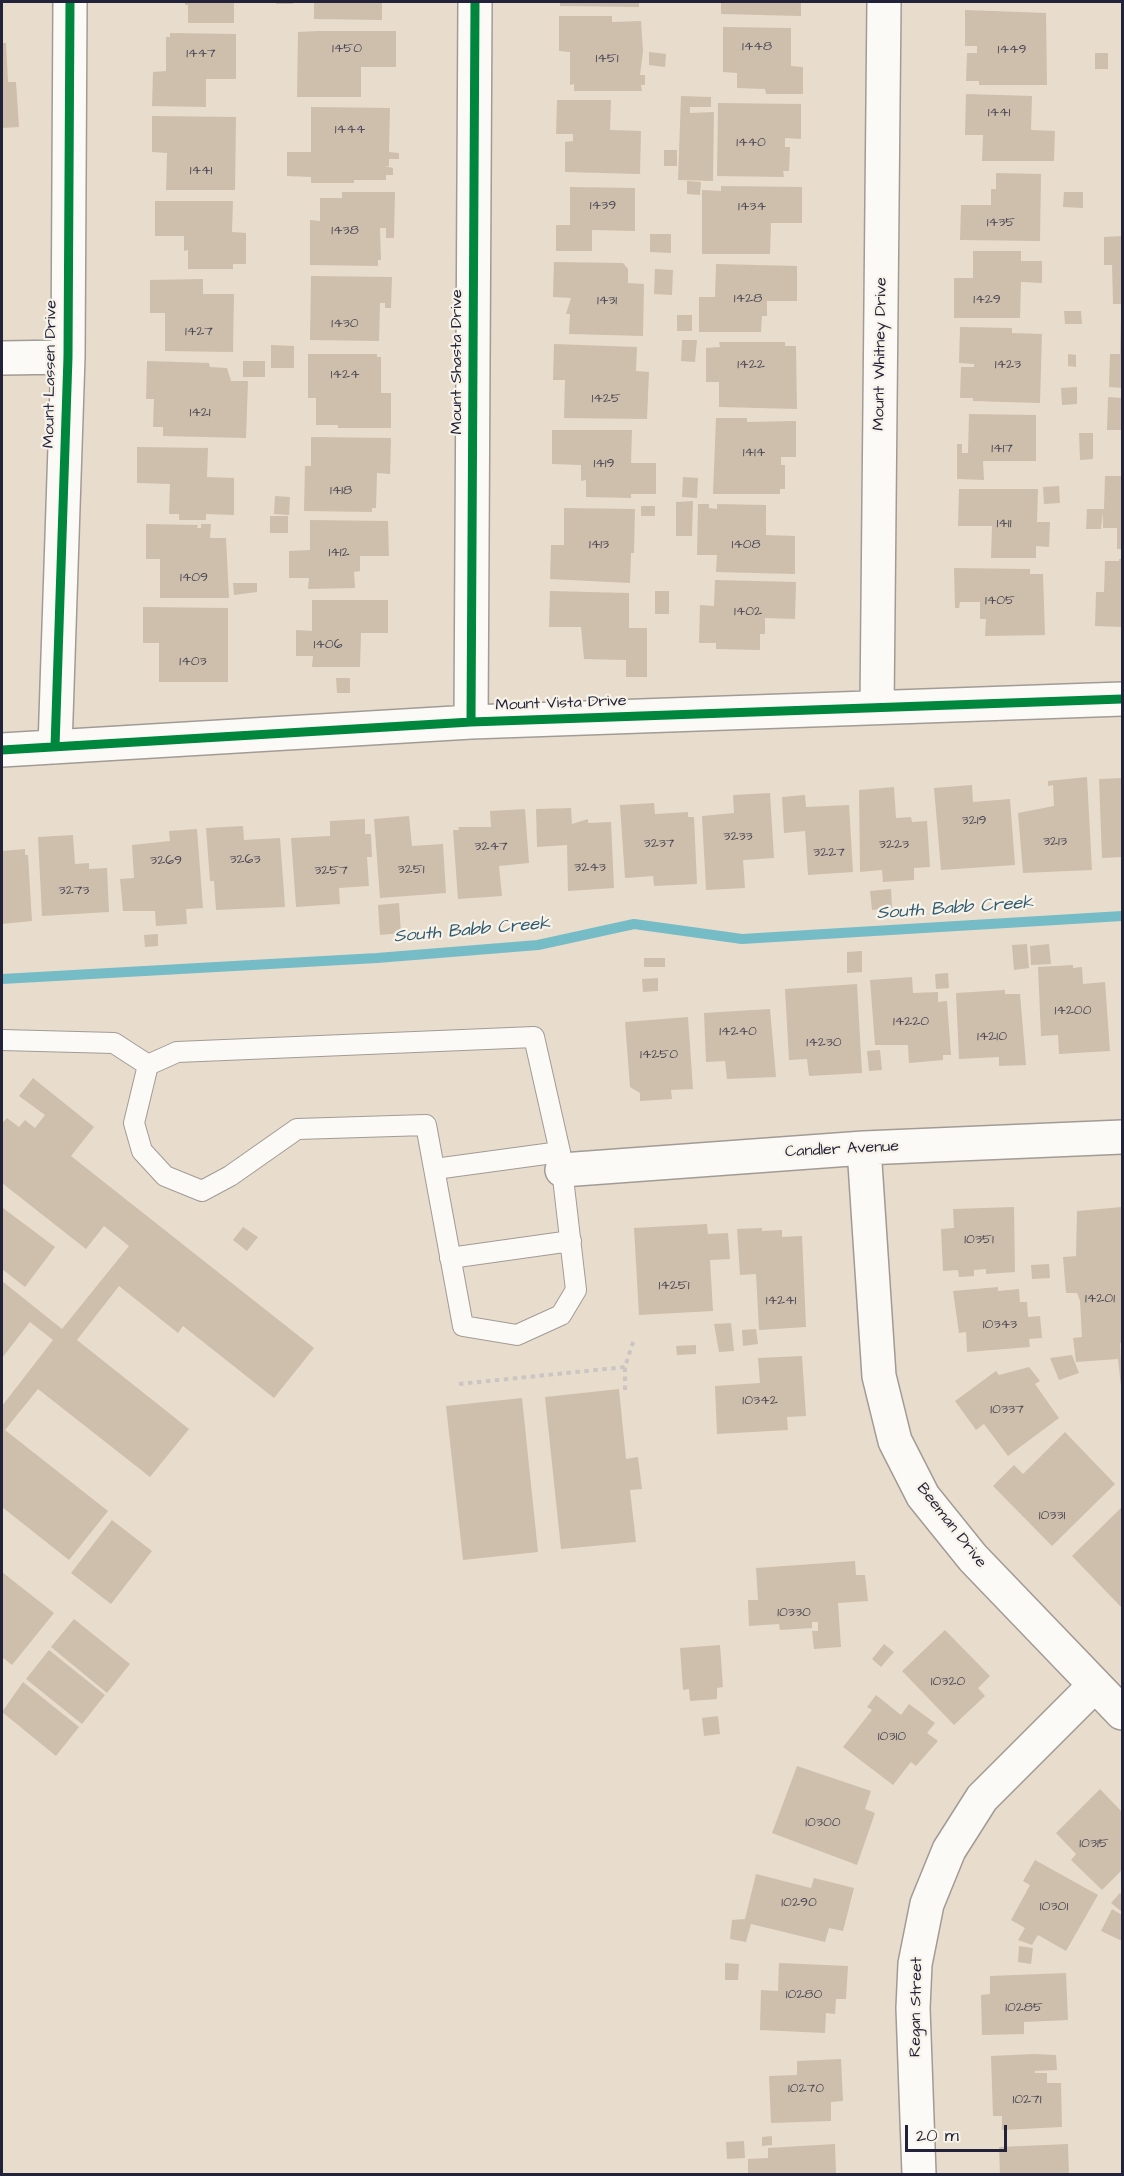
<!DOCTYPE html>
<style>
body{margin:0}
#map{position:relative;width:1124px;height:2176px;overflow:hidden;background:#e8dccc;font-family:"Architects Daughter",sans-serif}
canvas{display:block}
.frame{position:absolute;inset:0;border:3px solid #22223b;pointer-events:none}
.scale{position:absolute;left:905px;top:2125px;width:102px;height:27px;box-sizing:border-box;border:3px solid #22223b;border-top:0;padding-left:8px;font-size:18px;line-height:21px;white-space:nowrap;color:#22223b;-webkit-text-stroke:4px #f7f3e8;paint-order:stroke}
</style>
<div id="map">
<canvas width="1124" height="2176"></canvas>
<div class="frame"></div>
<div class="scale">20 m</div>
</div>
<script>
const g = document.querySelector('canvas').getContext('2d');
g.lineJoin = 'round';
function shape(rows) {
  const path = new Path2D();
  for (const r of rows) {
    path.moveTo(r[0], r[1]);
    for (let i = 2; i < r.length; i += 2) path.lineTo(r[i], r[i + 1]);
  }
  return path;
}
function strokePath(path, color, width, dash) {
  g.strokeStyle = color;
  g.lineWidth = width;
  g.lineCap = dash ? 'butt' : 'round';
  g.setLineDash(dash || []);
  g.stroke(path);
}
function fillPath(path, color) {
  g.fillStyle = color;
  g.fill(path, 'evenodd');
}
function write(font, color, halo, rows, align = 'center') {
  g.font = font + ' "Architects Daughter",sans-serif';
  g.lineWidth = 4.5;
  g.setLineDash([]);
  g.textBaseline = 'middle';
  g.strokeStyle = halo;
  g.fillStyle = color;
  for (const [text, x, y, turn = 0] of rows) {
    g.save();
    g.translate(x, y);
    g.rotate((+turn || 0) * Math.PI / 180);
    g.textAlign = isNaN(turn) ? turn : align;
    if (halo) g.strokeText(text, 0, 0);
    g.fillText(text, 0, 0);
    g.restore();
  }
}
strokePath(shape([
 [2,979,377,958,538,945,634,924,742,939,1122,916]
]), '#75bcc6', 10);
fillPath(shape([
 [185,2,234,2,234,23,188,23,188,5,185,5],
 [276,2,293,2,293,4,276,4],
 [314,2,382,2,382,20,314,19],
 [560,2,639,2,639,7,560,6],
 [721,2,801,2,801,16,721,14],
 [965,10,1046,13,1047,85,979,85,979,81,966,81,967,53,977,53,977,46,965,46],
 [559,16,612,16,612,22,641,21,643,51,640,75,645,75,645,85,641,85,642,91,574,91,574,84,570,85,570,52,559,51],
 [723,27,791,28,791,66,803,67,803,94,766,94,765,89,737,88,737,73,723,72],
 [317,31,396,31,396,67,361,67,361,97,297,97,298,32],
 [170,33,236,34,236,79,206,79,206,107,152,106,153,72,166,71,166,37,170,37],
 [2,43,6,43,8,82,16,82,19,127,2,128],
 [649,52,666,54,665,67,649,65],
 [1095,53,1108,53,1108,69,1095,69],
 [966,94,1032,96,1031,130,1055,131,1054,161,982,161,983,135,965,135],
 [681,96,711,97,711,107,690,107,690,113,714,112,713,181,678,180],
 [557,100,611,100,610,130,641,131,640,174,565,172,565,142,573,141,573,134,556,134],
 [718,103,801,104,801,139,785,138,785,147,790,147,789,171,783,171,784,177,717,176],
 [311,107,390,108,389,152,399,153,399,159,389,159,389,166,385,166,393,168,393,175,386,175,386,180,354,180,354,183,311,183,311,177,287,176,287,152,311,152],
 [152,116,236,117,235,190,166,190,167,153,152,152],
 [664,150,677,150,677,166,664,166],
 [996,173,1041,174,1040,241,960,240,961,205,991,205,991,189,996,189],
 [687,181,701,182,700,195,687,194],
 [721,186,802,187,802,223,771,223,770,254,702,254,702,190,721,191],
 [570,187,635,188,635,231,592,230,592,251,556,251,556,225,570,225],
 [342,192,395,192,394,238,386,238,386,228,380,228,381,260,378,260,378,266,310,265,310,220,320,221,320,198,342,198],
 [1064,192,1083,192,1083,208,1063,207],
 [155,201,233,201,232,232,246,233,246,264,233,264,233,269,188,269,188,250,184,251,184,236,155,236],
 [650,234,671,234,671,253,650,252],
 [1122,236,1122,304,1113,304,1112,265,1104,265,1104,237],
 [973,251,1021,251,1021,261,1042,261,1042,283,1021,282,1020,318,954,318,954,278,973,278],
 [554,262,623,263,628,269,628,283,644,284,643,336,569,334,570,314,566,314,571,298,553,297],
 [716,264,797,266,797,301,767,301,767,316,762,316,761,332,699,332,699,297,715,297],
 [655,269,673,270,672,295,654,294],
 [311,276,392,277,391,308,385,308,385,303,380,303,379,341,310,340],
 [203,279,203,294,234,294,233,352,165,351,165,313,150,313,150,280],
 [1064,311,1081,311,1082,324,1065,324],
 [677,315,692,315,692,331,677,331],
 [1120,315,1122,388,1109,387,1110,354,1120,354],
 [960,327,1012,328,1012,333,1042,334,1040,403,973,401,973,398,960,398,961,367,974,367,974,364,959,363],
 [682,340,697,340,695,362,681,361],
 [719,342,785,342,785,346,796,346,797,409,719,407,719,382,706,382,706,348,720,347],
 [554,344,637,347,636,371,649,372,647,419,564,418,565,380,553,380],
 [271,345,294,346,294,368,271,368],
 [308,354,377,354,377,357,381,357,381,393,391,393,391,428,338,428,338,425,316,425,316,398,308,398],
 [1068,354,1076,355,1076,367,1068,366],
 [147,361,209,363,210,367,227,368,231,381,248,381,246,438,163,436,163,427,153,427,154,399,146,399],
 [243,361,265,361,265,377,243,377],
 [1077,387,1077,404,1062,405,1061,388],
 [1108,397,1122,398,1122,430,1107,430],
 [969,414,1036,415,1036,461,983,461,984,480,957,479,957,444,962,444,962,453,968,453],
 [716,418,747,418,747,422,796,421,796,457,781,457,781,465,785,465,785,489,780,489,780,494,713,494],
 [552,430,632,430,631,463,656,463,656,494,631,494,631,498,586,497,586,480,581,481,581,465,552,464],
 [1079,433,1093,433,1093,459,1080,460],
 [311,437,391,438,390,474,377,473,376,508,372,508,372,512,304,511,305,466,311,466],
 [137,447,208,448,207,477,234,478,234,515,206,514,206,520,179,520,179,514,169,514,170,484,137,483],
 [1105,476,1122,476,1122,549,1117,549,1117,528,1103,528,1103,512,1101,529,1086,529,1087,509,1104,509],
 [683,477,698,478,697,498,682,497],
 [1059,486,1060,503,1044,504,1043,487],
 [959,489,1038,489,1037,522,1050,522,1049,547,1036,546,1036,558,991,558,992,526,958,526],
 [275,496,290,497,289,515,274,514],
 [693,501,692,536,676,536,676,502],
 [698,504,709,504,709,508,717,509,717,504,766,505,766,535,795,536,795,574,716,572,717,555,697,555],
 [641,506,655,506,655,516,641,516],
 [564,508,635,509,634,553,631,553,630,583,550,579,551,545,564,545],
 [270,516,288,516,288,533,270,533],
 [310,520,388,521,389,556,360,556,360,571,354,572,355,588,308,589,309,578,289,578,289,551,310,550],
 [146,524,198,525,197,528,201,528,201,524,211,524,210,538,226,538,229,598,160,598,160,559,146,559],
 [1119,559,1122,559,1122,627,1095,626,1096,592,1104,592,1105,561,1119,561],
 [954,568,1030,569,1030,574,1043,574,1045,635,985,636,986,619,980,619,980,602,960,602,959,608,955,608],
 [715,580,796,582,795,619,765,618,765,634,760,634,760,650,716,649,716,643,699,643,700,605,714,606],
 [233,583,257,583,257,592,234,595],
 [550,591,629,593,629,628,647,628,647,677,626,677,626,660,584,659,581,627,549,627],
 [655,591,669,591,669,614,655,614],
 [312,600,388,600,388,633,361,633,360,667,312,667,313,656,296,656,296,630,312,631],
 [143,607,228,608,228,682,159,682,159,643,143,643],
 [336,678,350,678,350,693,337,693],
 [1087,777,1092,870,1023,873,1018,813,1054,806,1053,785,1048,786,1048,781],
 [1122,778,1122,857,1102,858,1099,779],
 [972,785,973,802,1010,799,1015,865,941,870,934,788],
 [894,787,896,818,911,817,912,822,927,821,930,867,914,868,914,880,883,882,882,870,860,872,859,790],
 [770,793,774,858,743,860,745,888,706,890,702,816,734,813,733,795],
 [805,795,806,807,849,805,853,872,808,875,805,831,784,833,782,797],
 [654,803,655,814,688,812,688,817,694,817,697,884,654,886,653,876,625,878,620,805],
 [571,808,572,824,588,819,588,823,611,822,614,888,568,891,567,845,537,847,536,809],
 [525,809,529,863,499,866,502,896,458,899,453,830,459,830,458,827,491,827,490,811],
 [409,816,412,846,443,844,446,893,380,898,374,819],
 [365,819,365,834,371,834,372,857,367,857,369,886,339,888,340,904,296,907,291,838,330,836,330,821],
 [243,826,244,840,280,838,285,907,216,910,214,881,210,881,206,828],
 [197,829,203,908,186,909,187,924,156,926,155,911,123,911,120,879,134,878,132,845,170,841,169,831],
 [73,835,75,864,89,863,89,869,107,868,109,912,42,916,38,837],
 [25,849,25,855,28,855,32,921,2,924,2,851],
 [891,889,892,908,872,910,870,891],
 [399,903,401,933,380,935,378,905],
 [158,934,158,946,145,947,144,935],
 [1027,944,1029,968,1014,970,1012,945],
 [1049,944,1051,964,1031,965,1030,946],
 [862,951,862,972,847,973,847,952],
 [644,958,665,958,665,967,644,967],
 [1073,965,1073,968,1082,967,1083,984,1105,982,1110,1051,1059,1054,1058,1035,1041,1036,1038,967],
 [948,973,949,988,936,989,935,974],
 [912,977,913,993,938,992,938,1002,947,1001,951,1055,943,1055,943,1060,909,1063,908,1045,875,1045,870,980],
 [658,978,658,991,643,992,642,979],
 [857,984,862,1073,809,1076,807,1059,789,1060,785,989],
 [1005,990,1005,994,1020,994,1026,1065,999,1066,999,1057,959,1059,956,993],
 [770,1009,776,1077,727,1079,725,1061,706,1062,704,1013],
 [688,1017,693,1089,671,1090,672,1099,640,1101,640,1093,630,1087,625,1022],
 [880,1050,882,1070,869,1071,867,1051],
 [33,1078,94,1127,71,1156,314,1348,274,1398,183,1326,178,1333,119,1286,77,1340,189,1429,150,1477,38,1389,5,1430,108,1511,69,1560,2,1507,2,1406,53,1340,30,1322,2,1358,2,1281,62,1329,129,1246,104,1226,86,1249,2,1183,2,1123,7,1118,19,1127,25,1120,35,1128,45,1115,19,1096],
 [1014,1207,1015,1272,986,1274,986,1269,974,1270,974,1276,959,1277,958,1270,943,1271,941,1229,954,1228,953,1209],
 [1122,1207,1122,1343,1120,1343,1122,1386,1121,1386,1118,1359,1076,1362,1073,1338,1082,1337,1080,1301,1077,1293,1066,1293,1063,1257,1076,1256,1077,1211],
 [3,1208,55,1247,25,1287,2,1269],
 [707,1224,708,1234,728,1233,730,1259,710,1260,713,1311,639,1315,634,1228],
 [243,1227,258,1237,247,1251,233,1240],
 [762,1228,762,1231,782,1230,782,1237,802,1236,806,1327,759,1330,756,1274,740,1275,737,1229],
 [1049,1264,1050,1278,1032,1279,1031,1265],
 [998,1287,998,1291,1019,1289,1020,1302,1027,1302,1028,1317,1040,1316,1042,1338,1029,1339,1030,1347,967,1352,966,1332,959,1333,953,1291],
 [731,1323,734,1351,719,1352,714,1324],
 [756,1329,758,1344,743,1346,742,1330],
 [696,1345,696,1354,677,1355,676,1346],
 [1072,1355,1079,1373,1059,1380,1050,1358],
 [802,1356,806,1416,787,1417,788,1430,717,1434,715,1386,760,1383,758,1358],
 [1029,1367,1040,1381,1035,1384,1059,1418,1008,1456,984,1424,976,1430,955,1401,996,1371,999,1375],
 [619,1389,626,1459,638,1457,642,1489,630,1490,636,1542,561,1549,545,1397],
 [522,1398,538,1552,463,1560,446,1406],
 [1065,1432,1115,1484,1052,1546,993,1486,1014,1465,1023,1474],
 [1122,1507,1122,1608,1072,1556],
 [112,1520,152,1551,111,1604,71,1573],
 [855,1561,856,1575,865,1575,868,1601,838,1603,841,1647,814,1649,812,1631,818,1631,818,1622,812,1622,812,1628,780,1630,779,1624,749,1626,748,1600,758,1600,756,1568],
 [2,1572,54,1613,12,1665,2,1657],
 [74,1619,130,1664,107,1693,51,1647],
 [945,1630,990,1676,978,1688,985,1696,954,1725,902,1671],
 [884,1644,894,1652,881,1667,872,1659],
 [720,1645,723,1687,717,1688,717,1699,690,1701,689,1689,683,1690,680,1648],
 [49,1650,105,1695,82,1724,26,1679],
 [23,1682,79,1727,56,1756,2,1712],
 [876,1695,901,1715,909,1704,935,1723,927,1733,938,1741,916,1766,911,1762,893,1785,843,1747,872,1710,867,1707],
 [718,1716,720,1734,704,1736,702,1718],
 [797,1766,871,1791,865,1809,875,1813,857,1865,772,1833],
 [1100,1789,1122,1812,1122,1870,1102,1890,1071,1860,1076,1854,1056,1833],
 [1035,1860,1098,1895,1066,1951,1038,1935,1032,1945,1018,1940,1025,1928,1011,1920,1030,1885,1023,1881],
 [756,1874,811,1888,814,1878,854,1888,843,1931,829,1928,825,1942,751,1924,746,1942,730,1939,732,1920,745,1919],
 [1120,1893,1122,1895,1122,1912,1111,1903],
 [1112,1909,1122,1915,1122,1941,1101,1931],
 [1019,1946,1033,1948,1031,1964,1018,1962],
 [725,1963,739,1964,738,1980,725,1980],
 [779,1963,848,1966,846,1999,836,1999,835,2014,826,2013,825,2033,760,2030,761,1990,778,1991],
 [1066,1973,1068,2020,1024,2022,1024,2034,982,2035,981,1995,990,1994,990,1976],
 [1034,2054,1056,2055,1057,2070,1035,2071,1035,2073,1047,2073,1047,2083,1061,2083,1062,2127,1002,2130,1002,2116,993,2116,991,2056],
 [841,2059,843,2101,831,2102,831,2121,771,2123,769,2076,797,2075,797,2061],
 [772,2136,772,2145,762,2146,762,2137],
 [744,2141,745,2158,727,2159,726,2142],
 [835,2144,836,2174,748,2174,748,2159,768,2158,768,2148],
 [1068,2144,1069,2174,1000,2174,999,2147]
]), '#cdbfac');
const lane = shape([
 [534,1037,560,1152,576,1290,561,1315,517,1335,463,1326,426,1125,297,1129,230,1176,202,1191,165,1176,142,1151,134,1123,148,1065,177,1052,534,1037],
 [2,1040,114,1043,148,1065],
 [435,1169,560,1152],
 [450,1258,571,1241]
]);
const street = shape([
 [2,358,68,357],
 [877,707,884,2],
 [471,722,475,2],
 [55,747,68,357,70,2],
 [2,750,471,722,1122,699],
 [864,1148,879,1376,895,1441,923,1496,973,1558,1122,1713],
 [562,1170,864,1148,1122,1137],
 [919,2174,913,2008,915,1964,927,1904,949,1850,982,1798,1095,1685]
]);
strokePath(lane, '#a29b95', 22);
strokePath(street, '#a29b95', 36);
strokePath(shape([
 [459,1384,625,1367],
 [625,1390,625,1367,634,1339]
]), '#c9c6c4', 4, [4.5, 4.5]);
strokePath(lane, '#fcfaf7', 20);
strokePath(street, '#fcfaf7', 33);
strokePath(shape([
 [471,722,475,2],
 [55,747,68,357,70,2],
 [2,750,471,722,1122,699]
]), '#00873e', 9);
write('14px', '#4d4957', null, [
 ["1448",757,47],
 ["1450",347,49],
 ["1449",1012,50],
 ["1447",201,54],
 ["1451",607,59],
 ["1441",999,113],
 ["1444",350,130],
 ["1440",751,143],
 ["1441",201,171],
 ["1439",603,206],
 ["1434",752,207],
 ["1435",1001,223],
 ["1438",345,231],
 ["1428",748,299],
 ["1429",987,300],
 ["1431",607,301],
 ["1430",345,324],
 ["1427",199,332],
 ["1422",751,365],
 ["1423",1008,365],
 ["1424",345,375],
 ["1425",606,399],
 ["1421",200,413],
 ["1417",1002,449],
 ["1414",754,453],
 ["1419",604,464],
 ["1418",341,491],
 ["1411",1004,524],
 ["1413",599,545],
 ["1408",746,545],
 ["1412",339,553],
 ["1409",194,578],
 ["1405",1000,601],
 ["1402",748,612],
 ["1406",328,645],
 ["1403",193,662],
 ["3219",974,821],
 ["3233",738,837],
 ["3213",1055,842],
 ["3237",659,844],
 ["3223",894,845],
 ["3247",491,847],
 ["3227",829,853],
 ["3263",245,860],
 ["3269",166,861],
 ["3243",590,868],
 ["3251",411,870],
 ["3257",331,871],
 ["3273",74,891],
 ["14200",1073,1011],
 ["14220",911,1022],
 ["14240",738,1032],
 ["14210",992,1037],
 ["14230",824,1043],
 ["14250",659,1055],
 ["10351",979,1240],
 ["14251",674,1286],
 ["14201",1100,1299],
 ["14241",781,1301],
 ["10343",1000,1325],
 ["10342",760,1401],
 ["10337",1007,1410],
 ["10331",1052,1516],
 ["10330",794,1613],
 ["10320",948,1682],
 ["10310",892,1737],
 ["10300",823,1823],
 ["10315",1094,1844],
 ["10290",799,1903],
 ["10301",1054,1907],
 ["10280",804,1995],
 ["10285",1024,2008],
 ["10270",806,2089],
 ["10271",1027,2100]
]);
write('16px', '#22223b', '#f7f3e8', [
 ["Mount Whitney Drive",881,354,-89],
 ["Mount Shasta Drive",458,362,-90],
 ["Mount Lassen Drive",51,374,-89],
 ["Mount Vista Drive",561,704,-2],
 ["Candler Avenue",842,1150,-3],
 ["Beeman Drive",951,1526,52],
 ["Regan Street",917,2007,-89]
]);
write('italic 18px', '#305a71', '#f7f3e8', [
 ["South Babb Creek",955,909,-4],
 ["South Babb Creek",472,931,-5]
]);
</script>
